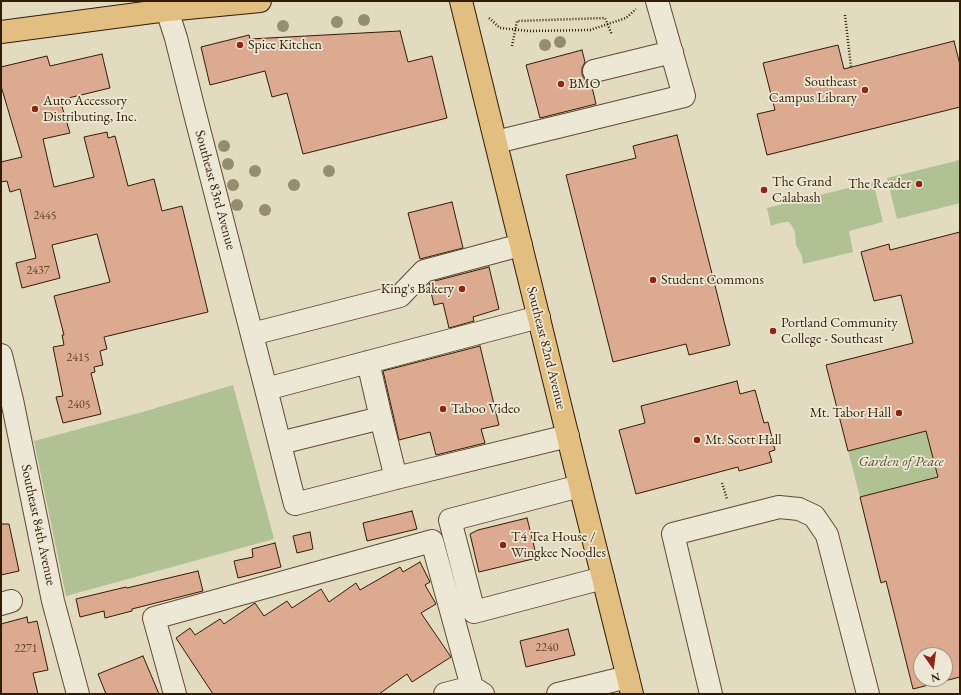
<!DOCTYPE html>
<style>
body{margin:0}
#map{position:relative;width:961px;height:695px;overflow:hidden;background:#e3dbbf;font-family:"EB Garamond",serif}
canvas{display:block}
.frame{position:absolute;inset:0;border:2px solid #311c04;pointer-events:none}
.north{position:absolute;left:913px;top:647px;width:40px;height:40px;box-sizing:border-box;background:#ede8d5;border:1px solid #a29681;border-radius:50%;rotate:166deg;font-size:11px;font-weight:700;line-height:16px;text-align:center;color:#311c04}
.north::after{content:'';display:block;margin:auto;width:14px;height:18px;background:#8f2418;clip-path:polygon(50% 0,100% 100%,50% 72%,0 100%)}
</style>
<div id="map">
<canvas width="961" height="695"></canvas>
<div class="frame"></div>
<div class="north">N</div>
</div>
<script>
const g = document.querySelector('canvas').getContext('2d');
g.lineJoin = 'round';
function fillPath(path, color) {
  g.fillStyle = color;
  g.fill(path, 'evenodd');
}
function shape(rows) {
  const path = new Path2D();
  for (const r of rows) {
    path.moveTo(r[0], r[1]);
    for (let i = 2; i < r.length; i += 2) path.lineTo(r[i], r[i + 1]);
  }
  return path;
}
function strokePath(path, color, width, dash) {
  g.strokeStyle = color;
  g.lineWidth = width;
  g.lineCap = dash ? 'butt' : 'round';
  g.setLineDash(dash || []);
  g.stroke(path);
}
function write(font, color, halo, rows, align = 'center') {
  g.font = font + ' "EB Garamond",serif';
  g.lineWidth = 3.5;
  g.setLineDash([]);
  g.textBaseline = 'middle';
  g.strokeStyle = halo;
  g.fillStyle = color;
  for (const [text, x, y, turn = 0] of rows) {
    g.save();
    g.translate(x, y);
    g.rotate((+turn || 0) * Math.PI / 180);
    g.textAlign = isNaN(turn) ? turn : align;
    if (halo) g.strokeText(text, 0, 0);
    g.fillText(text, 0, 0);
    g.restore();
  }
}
fillPath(shape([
 [960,160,960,203,897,219,887,178],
 [873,182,883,222,849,231,853,252,803,264,802,256,796,245,795,232,792,226,789,222,785,222,779,223,771,226,767,208],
 [233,385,274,539,66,596,34,441,139,413],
 [926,431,938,477,860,497,848,451]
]), '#b0c194');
const building = shape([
 [400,31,408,62,432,56,447,118,303,154,287,93,272,97,265,71,210,85,201,47,249,35,250,39,400,31],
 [954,41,960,65,960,107,767,155,757,114,775,110,763,63,838,45,844,69,954,41],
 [582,50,585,62,582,68,582,74,585,80,591,83,596,104,540,118,526,65,582,50],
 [102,54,110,88,60,100,70,133,43,139,54,187,94,177,84,137,107,132,108,138,115,136,128,186,154,179,162,211,182,206,208,312,104,337,107,349,100,351,103,365,94,367,95,372,91,373,101,414,63,423,56,397,63,396,53,347,64,345,62,335,64,335,54,296,110,282,97,234,52,245,60,278,22,288,16,263,36,258,20,189,10,192,7,181,1,182,1,162,22,157,1,86,1,67,47,56,50,66,102,54],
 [677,135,730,345,689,355,686,344,613,362,566,175,636,158,633,146,677,135],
 [452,202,463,248,420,259,408,213,452,202],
 [960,232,960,677,913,689,886,581,881,583,860,497,938,477,926,431,848,451,826,365,913,343,901,295,874,301,861,252,889,244,890,250,960,232],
 [921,655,945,655,945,679,921,679,921,655],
 [489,267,499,309,473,317,474,321,449,328,443,303,434,305,429,284,431,282,489,267],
 [480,346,499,425,481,429,485,443,436,455,430,432,399,440,383,371,480,346],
 [737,381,740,394,755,390,764,423,768,422,775,450,769,452,772,462,739,471,738,467,636,494,619,430,645,423,641,406,737,381],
 [412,511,417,529,367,541,363,523,412,511],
 [527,518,537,558,479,572,470,534,478,530,527,518],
 [1,524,9,524,19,571,1,575,1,524],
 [310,532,313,549,297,553,293,536,310,532],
 [275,543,281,567,238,578,234,561,253,557,252,549,275,543],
 [420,562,430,582,425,585,436,604,421,613,451,657,412,682,407,674,379,694,213,694,176,638,190,628,195,635,220,619,224,624,255,603,264,616,287,601,292,608,321,589,329,602,356,583,360,590,400,567,403,572,420,562],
 [198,571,203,591,132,609,132,611,105,618,104,611,80,617,76,599,126,587,127,588,198,571],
 [27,617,28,623,37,621,48,670,33,673,38,694,1,694,1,624,27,617],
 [568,629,575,655,526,667,520,641,568,629],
 [143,656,159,694,106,694,98,674,143,656]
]);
fillPath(building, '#dcaa91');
strokePath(building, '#311c04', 1);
const minor = shape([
 [167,10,176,38,195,114,266,389,539,317],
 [594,71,672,52],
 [496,142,684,96,657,1],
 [252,334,400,296,424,271,521,245],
 [1,355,12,400,53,601,78,694],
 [368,362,381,418,396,478],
 [266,389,295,504,396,478,568,436],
 [280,443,381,418],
 [580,486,450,520,474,612,603,578],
 [1,604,11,601],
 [175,694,154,618,432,541,472,687,483,694],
 [445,694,472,687],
 [558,694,628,677],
 [711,694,673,534,779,507,799,509,814,516,827,535,868,694]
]);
const major = shape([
 [461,1,580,486,632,694],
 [1,32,167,10,260,1]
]);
strokePath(minor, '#5e4c33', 24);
strokePath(major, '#311c04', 24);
strokePath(shape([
 [845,15,851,67],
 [489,18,500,28,529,31,590,30,626,18,636,9],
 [512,46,517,21,605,18,612,35],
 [722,483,727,499]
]), '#311c04', 2.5, [1, 2]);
strokePath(minor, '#ede8d5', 22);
strokePath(major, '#e2be80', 22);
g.fillStyle = '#968d70';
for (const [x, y] of [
 [364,20],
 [337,22],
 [283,26],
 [560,42],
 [545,45],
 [224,146],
 [228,164],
 [255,171],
 [329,171],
 [233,185],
 [294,185],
 [237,205],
 [265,210]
]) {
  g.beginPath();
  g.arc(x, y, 6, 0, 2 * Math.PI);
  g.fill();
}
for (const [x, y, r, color] of [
 [240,45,4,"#8f2418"],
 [561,84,4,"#8f2418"],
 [865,90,4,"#8f2418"],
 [35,109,4,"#8f2418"],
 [919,184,4,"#8f2418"],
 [764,190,4,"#8f2418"],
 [653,280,4,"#8f2418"],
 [462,289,4,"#8f2418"],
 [773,331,4,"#8f2418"],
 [443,409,4,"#8f2418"],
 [899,413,4,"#8f2418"],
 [697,440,4,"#8f2418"],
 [503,545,4,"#8f2418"]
]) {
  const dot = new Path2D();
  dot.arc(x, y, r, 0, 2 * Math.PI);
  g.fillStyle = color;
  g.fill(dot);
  strokePath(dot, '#ede8d5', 1.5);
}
write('12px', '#5c4027', null, [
 ["2445",45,216],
 ["2437",38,271],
 ["2415",78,358],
 ["2405",79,405],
 ["2240",547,648],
 ["2271",26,649]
]);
write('14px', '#311c04', '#ede8d5', [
 ["Spice Kitchen",248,45],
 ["Southeast",857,82,"right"],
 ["Campus Library",857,98,"right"],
 ["BMO",569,84],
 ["Auto Accessory",43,101],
 ["Distributing, Inc.",43,117],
 ["The Grand",772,182],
 ["Calabash",772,198],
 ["The Reader",911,184,"right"],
 ["Student Commons",661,280],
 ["King's Bakery",454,289,"right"],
 ["Portland Community",781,323],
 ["College - Southeast",781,339],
 ["Taboo Video",451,409],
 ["Mt. Tabor Hall",891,413,"right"],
 ["Mt. Scott Hall",705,440],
 ["T4 Tea House /",511,537],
 ["Wingkee Noodles",511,553]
], 'left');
write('14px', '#311c04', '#ede8d5', [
 ["Southeast 83rd Avenue",215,190,75],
 ["Southeast 82nd Avenue",546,348,76],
 ["Southeast 84th Avenue",38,525,78]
]);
write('italic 14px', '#574e2f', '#ede8d5', [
 ["Garden of Peace",901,462]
]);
</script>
